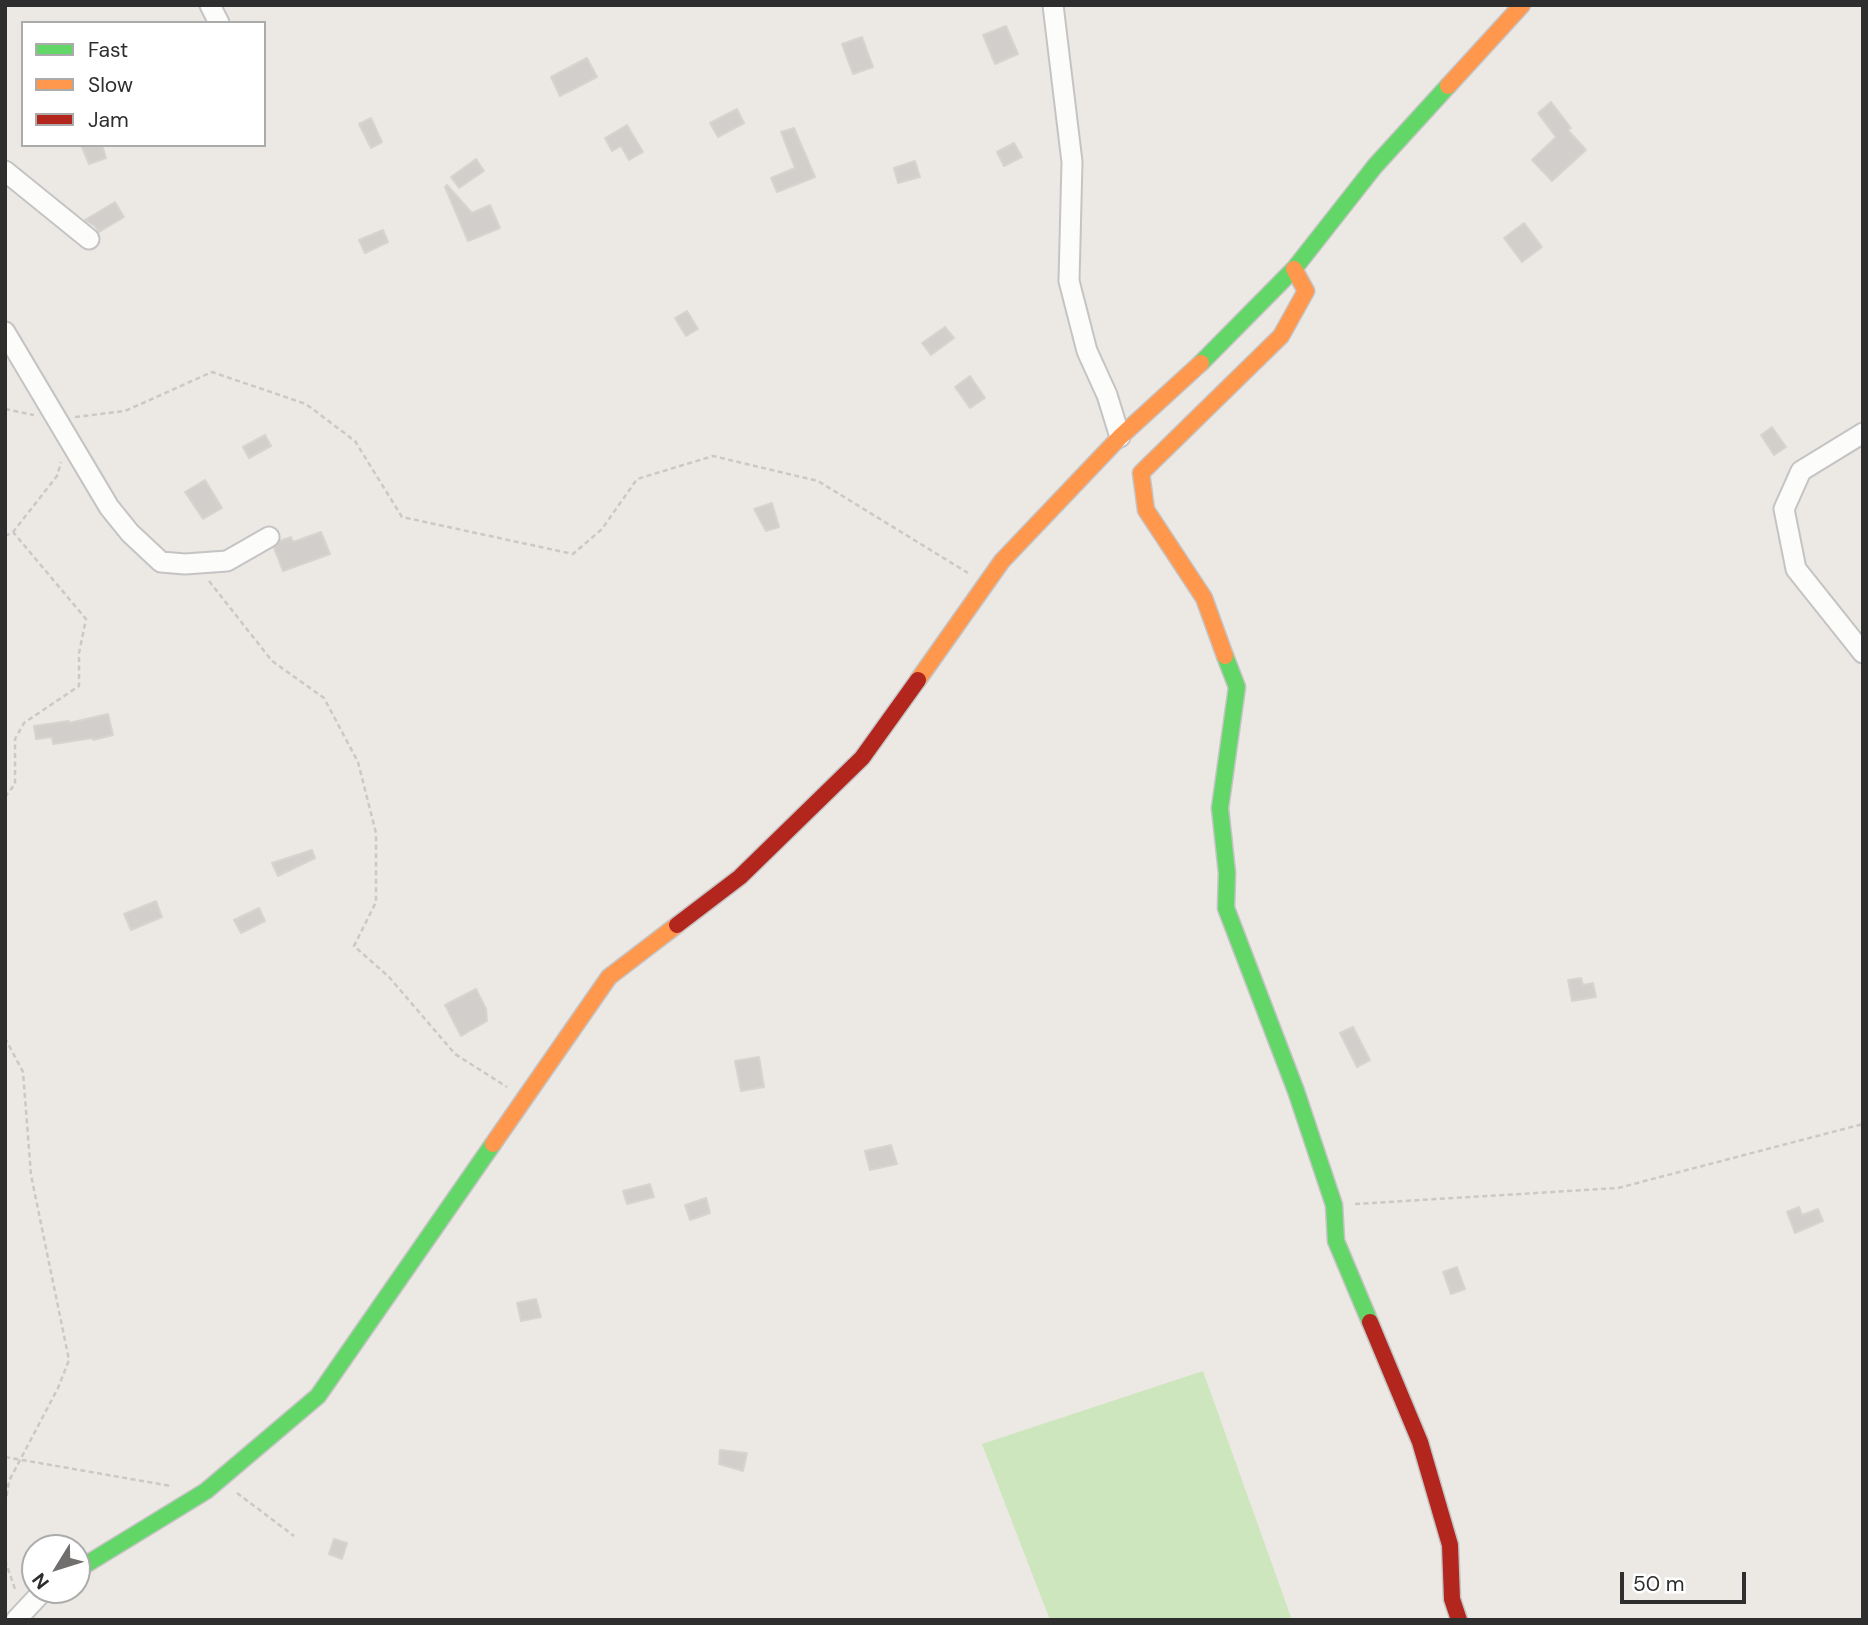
<!DOCTYPE html>
<style>
body{margin:0}
#map{position:relative;width:1868px;height:1625px;overflow:hidden;background:#ece8e4;font-family:"DM Sans",sans-serif}
canvas{display:block}
.frame{position:absolute;inset:0;border:7px solid #2e2e2e;pointer-events:none}
.legend{position:absolute;left:21px;top:21px;width:245px;height:126px;box-sizing:border-box;background:#fff;border:2px solid #ababab;margin:0;padding:9px 12px;list-style:none;font-size:21px;color:#2e2e2e}
.legend li{display:flex;align-items:center;gap:14px;height:35px}
.legend b{width:35px;border:2px solid #ababab}
.north{position:absolute;left:21px;top:1534px;width:70px;height:70px;box-sizing:border-box;background:#fff;border:2px solid #ababab;border-radius:50%;rotate:232deg;font-size:19px;font-weight:700;line-height:28px;text-align:center;color:#2e2e2e}
.north::after{content:'';display:block;margin:auto;width:24px;height:32px;background:#706f6e;clip-path:polygon(50% 0,100% 100%,50% 72%,0 100%)}
.scale{position:absolute;left:1620px;top:1572px;width:126px;height:32px;box-sizing:border-box;border:4px solid #2e2e2e;border-top:0;padding-left:9px;font-size:21px;line-height:24px;white-space:nowrap;color:#2e2e2e;-webkit-text-stroke:5px #fff;paint-order:stroke}
</style>
<div id="map">
<canvas width="1868" height="1625"></canvas>
<div class="frame"></div>
<ul class="legend">
<li><b style="height:9px;background:#63d668"></b>Fast</li>
<li><b style="height:9px;background:#ff974d"></b>Slow</li>
<li><b style="height:9px;background:#b3261e"></b>Jam</li>
</ul>
<div class="north">N</div>
<div class="scale">50 m</div>
</div>
<script>
const g = document.querySelector('canvas').getContext('2d');
g.lineJoin = 'round';
function fillPath(path, color) {
  g.fillStyle = color;
  g.fill(path, 'evenodd');
}
function shape(rows) {
  const path = new Path2D();
  for (const r of rows) {
    path.moveTo(r[0], r[1]);
    for (let i = 2; i < r.length; i += 2) path.lineTo(r[i], r[i + 1]);
  }
  return path;
}
function strokePath(path, color, width, dash) {
  g.strokeStyle = color;
  g.lineWidth = width;
  g.lineCap = dash ? 'butt' : 'round';
  g.setLineDash(dash || []);
  g.stroke(path);
}
fillPath(shape([
 [1203,1371,1292,1620,1050,1620,982,1444]
]), '#cee6be');
const building = shape([
 [1006,26,1018,54,995,64,983,35,1006,26],
 [862,37,873,67,853,74,842,44,862,37],
 [587,58,597,77,560,96,551,77,587,58],
 [1551,102,1571,128,1568,130,1586,150,1552,181,1532,160,1556,137,1538,113,1551,102],
 [737,109,744,123,718,137,710,123,737,109],
 [371,118,382,142,371,148,359,124,371,118],
 [627,125,643,152,629,160,621,146,612,151,605,138,627,125],
 [794,128,815,177,777,192,771,178,795,168,781,132,794,128],
 [1014,143,1022,157,1004,166,997,152,1014,143],
 [81,145,102,145,106,158,89,164,81,145],
 [476,159,484,171,459,188,451,177,476,159],
 [915,161,920,177,898,183,894,168,915,161],
 [447,185,472,213,490,205,500,228,468,241,445,187,447,185],
 [115,202,124,217,99,232,95,226,85,220,115,202],
 [1524,223,1542,247,1522,262,1504,238,1524,223],
 [383,230,388,242,365,253,359,240,383,230],
 [687,311,698,329,686,336,675,318,687,311],
 [945,327,954,338,931,355,922,343,945,327],
 [970,376,985,398,970,408,955,387,970,376],
 [1772,427,1786,447,1774,455,1761,435,1772,427],
 [265,435,271,446,249,458,243,447,265,435],
 [205,480,222,508,203,519,185,492,205,480],
 [772,503,779,527,766,531,754,509,772,503],
 [321,532,330,554,283,571,274,548,280,541,291,537,293,542,321,532],
 [108,714,113,735,93,740,93,738,53,744,52,737,36,739,34,726,69,721,69,723,108,714],
 [312,850,315,858,278,876,272,863,312,850],
 [156,901,162,917,131,930,124,914,156,901],
 [259,908,265,921,241,933,234,920,259,908],
 [1581,978,1583,985,1593,983,1596,997,1572,1001,1568,980,1581,978],
 [476,989,486,1009,487,1021,461,1036,445,1005,476,989],
 [1353,1027,1370,1060,1357,1067,1340,1033,1353,1027],
 [759,1057,764,1087,741,1091,735,1061,759,1057],
 [891,1145,897,1164,870,1170,865,1151,891,1145],
 [650,1184,654,1197,627,1204,623,1191,650,1184],
 [706,1198,710,1213,690,1220,685,1205,706,1198],
 [1799,1207,1802,1215,1818,1209,1823,1221,1795,1233,1787,1212,1799,1207],
 [1457,1267,1465,1289,1451,1294,1443,1272,1457,1267],
 [536,1299,541,1317,521,1321,517,1303,536,1299],
 [720,1450,747,1453,743,1471,719,1464,720,1450],
 [334,1539,347,1543,342,1559,329,1554,334,1539]
]);
fillPath(building, '#d1cecb');
strokePath(building, '#d7d4d0', 2);
const street = shape([
 [210,5,219,23],
 [1053,5,1072,162,1069,281,1087,351,1107,395,1120,437],
 [5,171,89,239],
 [5,332,109,507,130,533,161,562,185,564,227,561,269,537],
 [1863,433,1801,471,1784,509,1796,569,1863,653],
 [16,1620,44,1590]
]);
const fast = shape([
 [1201,363,1294,269,1375,166,1448,86],
 [1225,656,1237,687,1220,808,1227,873,1226,908,1296,1091,1334,1205,1336,1241,1370,1322],
 [77,1570,206,1491,318,1396,493,1144]
]);
const slow = shape([
 [1448,86,1522,5],
 [1225,656,1204,598,1146,510,1141,473,1281,336,1306,291,1294,269],
 [918,680,1002,561,1120,437,1201,363],
 [493,1144,609,977,677,925]
]);
const jam = shape([
 [677,925,740,877,862,758,918,680],
 [1370,1322,1420,1442,1450,1545,1452,1599,1459,1620]
]);
strokePath(street, '#c5c4c5', 23);
strokePath(fast, '#c5c4c5', 19);
strokePath(slow, '#c5c4c5', 19);
strokePath(jam, '#c5c4c5', 19);
strokePath(shape([
 [5,409,34,415],
 [75,417,125,411,212,372,306,404,355,441,402,517,573,554,602,529,637,479,713,456,818,481,968,573],
 [5,536,13,532,57,476,61,462],
 [209,581,272,661,324,698,358,762,376,833,376,902,354,946,389,977,455,1054,507,1087],
 [5,797,15,784,15,739,24,723,79,686,79,653,86,619,13,532],
 [5,1038,23,1072,31,1175,69,1360,58,1388,9,1481,5,1506],
 [1355,1204,1618,1188,1863,1124],
 [5,1457,171,1486],
 [237,1493,294,1536],
 [5,1560,16,1592]
]), '#c9c9c8', 2.5, [5, 3.5]);
strokePath(street, '#fcfcfb', 19);
strokePath(fast, '#63d668', 16);
strokePath(slow, '#ff974d', 16);
strokePath(jam, '#b3261e', 16);
</script>
